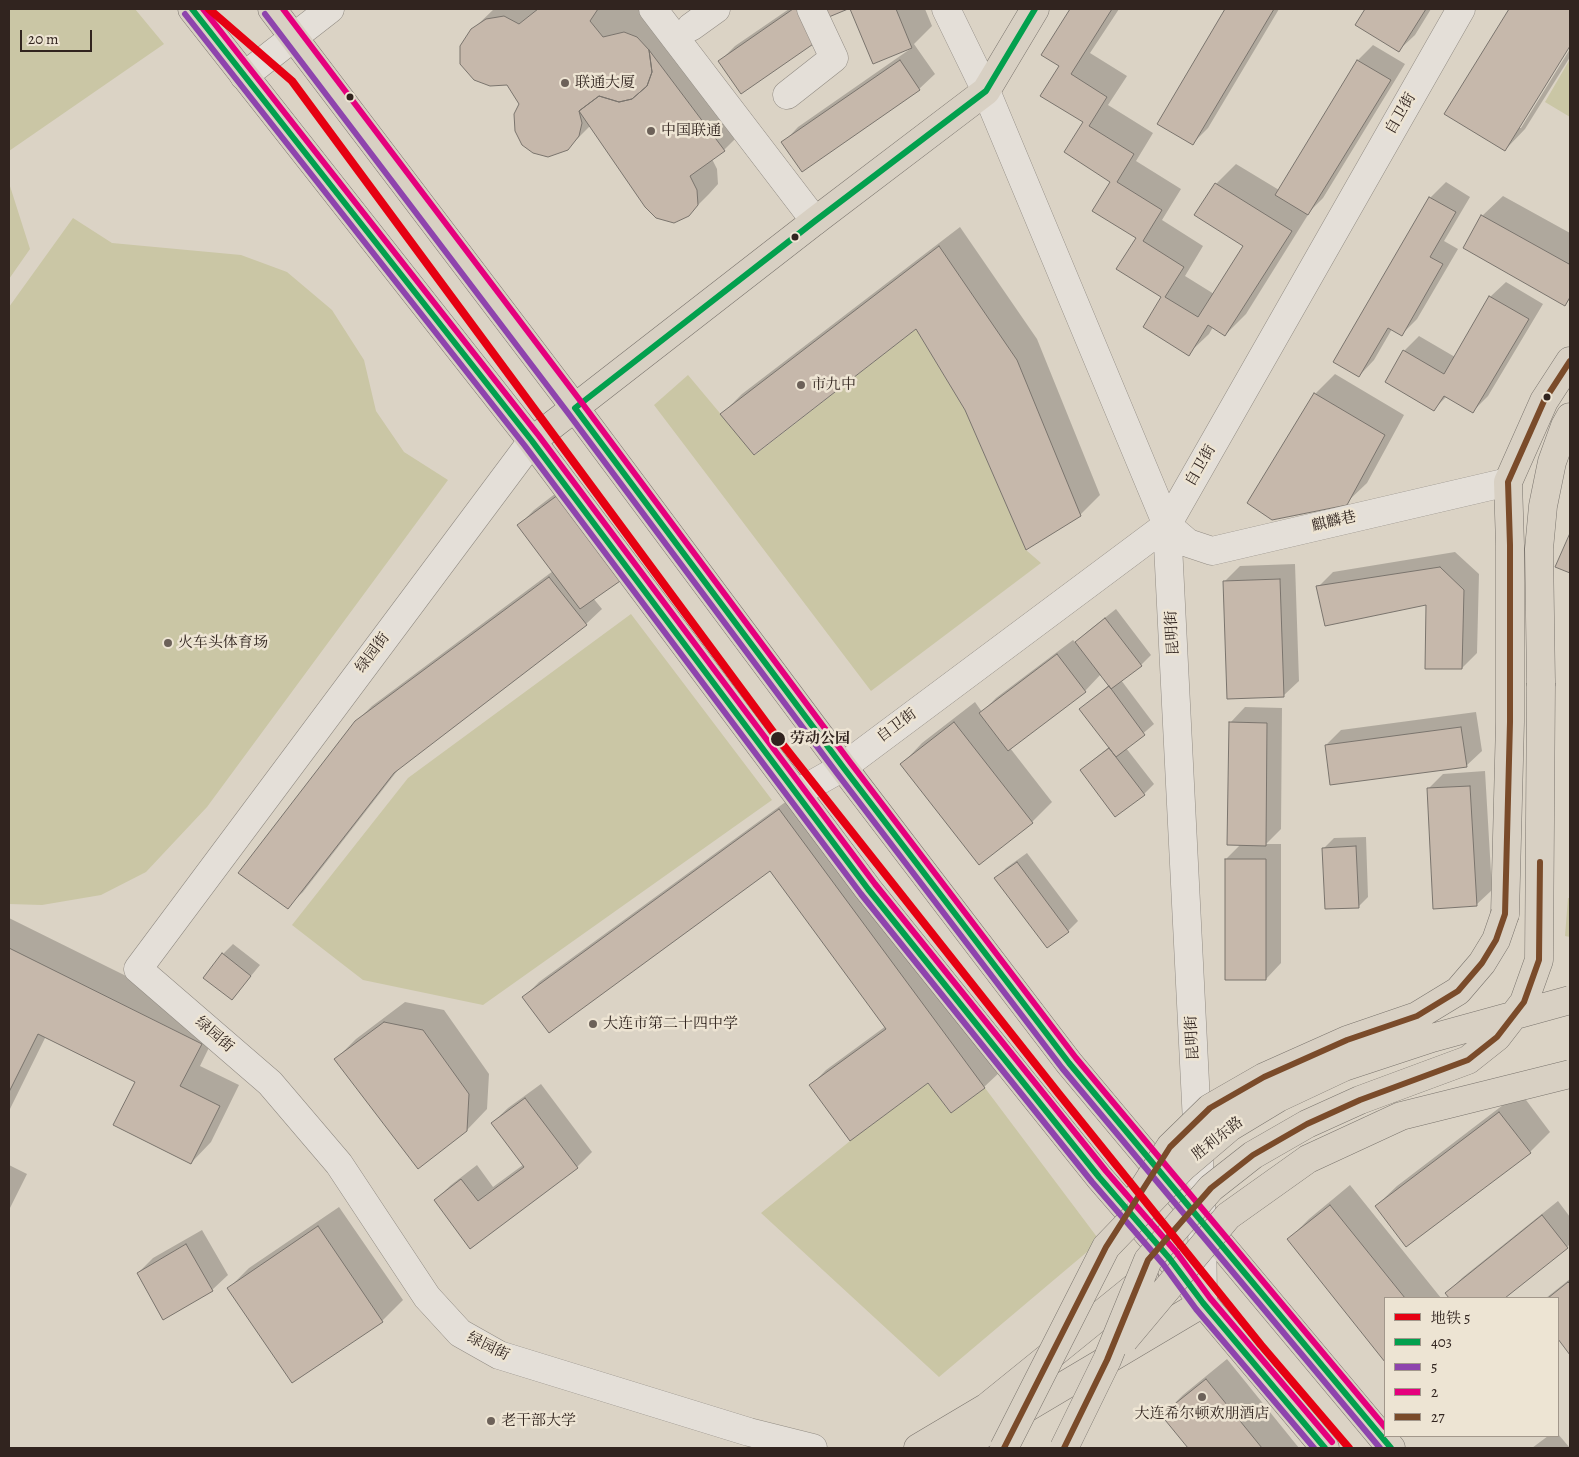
<!DOCTYPE html>
<meta charset="utf-8">
<style>
body{margin:0}
#map{position:relative;width:1579px;height:1457px;overflow:hidden;background:#dbd3c5;font-family:Alegreya,"Noto Serif SC",serif}
canvas{display:block}
.frame{position:absolute;inset:0;border:10px solid #31241f;pointer-events:none}
.legend{position:absolute;left:1384px;top:1297px;width:175px;height:140px;box-sizing:border-box;background:#ede4d3;border:1px solid #a2978b;margin:0;padding:6px 9px;list-style:none;font-size:15px;color:#31241f}
.legend li{display:flex;align-items:center;gap:10px;height:25px}
.legend b{width:25px;border:1px solid #a2978b}
.scale{position:absolute;left:20px;top:30px;width:72px;height:22px;box-sizing:border-box;border:2px solid #31241f;border-top:0;padding-left:6px;font-size:15px;line-height:18px;white-space:nowrap;color:#31241f;-webkit-text-stroke:4px #ede4d3;paint-order:stroke}
</style>
<div id="map">
<canvas width="1579" height="1457"></canvas>
<div class="frame"></div>
<ul class="legend">
<li><b style="height:6px;background:#e60012"></b>地铁 5</li>
<li><b style="height:6px;background:#02a04e"></b>403</li>
<li><b style="height:6px;background:#8e44ad"></b>5</li>
<li><b style="height:6px;background:#e5007d"></b>2</li>
<li><b style="height:6px;background:#7a4b2a"></b>27</li>
</ul>
<div class="scale">20 m</div>
</div>
<script>
const g = document.querySelector('canvas').getContext('2d');
g.lineJoin = 'round';
function fillPath(path, color) {
  g.fillStyle = color;
  g.fill(path, 'evenodd');
}
function shape(rows) {
  const path = new Path2D();
  for (const r of rows) {
    path.moveTo(r[0], r[1]);
    for (let i = 2; i < r.length; i += 2) path.lineTo(r[i], r[i + 1]);
  }
  return path;
}
function strokePath(path, color, width, dash) {
  g.strokeStyle = color;
  g.lineWidth = width;
  g.lineCap = dash ? 'butt' : 'round';
  g.setLineDash(dash || []);
  g.stroke(path);
}
function write(font, color, halo, rows, align = 'center') {
  g.font = font + ' Alegreya,"Noto Serif SC",serif';
  g.lineWidth = 5;
  g.setLineDash([]);
  g.textBaseline = 'middle';
  g.strokeStyle = halo;
  g.fillStyle = color;
  for (const [text, x, y, turn = 0] of rows) {
    g.save();
    g.translate(x, y);
    g.rotate((+turn || 0) * Math.PI / 180);
    g.textAlign = isNaN(turn) ? turn : align;
    if (halo) g.strokeText(text, 0, 0);
    g.fillText(text, 0, 0);
    g.restore();
  }
}
fillPath(shape([
 [9,9,135,9,164,44,9,151],
 [1570,59,1570,117,1545,102],
 [9,183,30,249,9,279],
 [73,218,112,243,241,255,287,272,332,310,364,360,376,411,404,452,448,480,207,807,146,872,101,895,42,905,9,904,9,307],
 [916,329,965,410,1026,550,1041,563,871,691,654,405,688,375,755,455],
 [631,614,772,800,483,1005,363,980,292,925,408,778],
 [1568,898,1570,898,1570,937,1565,936],
 [928,1083,951,1113,985,1088,1100,1241,939,1377,761,1213,850,1141]
]), '#cac6a5');
fillPath(shape([
 [494,9,668,9,744,130,724,150,712,159,717,169,718,184,709,194,688,215,590,126,567,149,521,104,472,30],
 [789,9,844,9,828,16,833,23,818,39,720,61,735,46],
 [852,9,925,9,932,26,914,44,935,74,919,89,802,170,783,143,798,127,913,47,874,62],
 [1072,9,1119,9,1090,53,1127,76,1108,105,1153,133,1136,161,1181,189,1162,220,1203,246,1185,276,1214,294,1245,245,1216,184,1236,164,1279,190,1358,60,1373,45,1405,64,1323,198,1311,210,1246,314,1225,335,1213,327,1209,334,1188,354,1060,66,1043,55],
 [1227,9,1279,9,1208,128,1193,143,1159,123],
 [1366,9,1431,9,1415,35,1399,50,1357,24],
 [1511,9,1570,9,1570,44,1518,128,1521,128,1570,49,1570,57,1525,129,1505,150,1446,113],
 [1446,182,1470,197,1444,241,1458,249,1417,319,1402,334,1392,329,1374,360,1359,376,1335,361,1430,198],
 [1503,196,1570,233,1570,299,1565,304,1482,216],
 [960,227,1037,339,1100,495,1080,515,966,409,917,327,722,414,742,394],
 [1506,282,1543,304,1488,396,1473,411,1447,396,1434,409,1404,351,1419,336,1455,357,1490,297],
 [1335,374,1404,415,1367,483,1346,503,1315,394],
 [577,477,637,563,593,598,602,609,586,624,401,766,303,892,287,907,356,722,372,706,553,571,519,525,534,510],
 [1455,552,1479,574,1477,653,1462,668,1427,604,1318,587,1333,572],
 [1295,564,1299,681,1283,696,1224,582,1240,566],
 [1116,609,1151,655,1141,665,1121,680,1154,724,1126,748,1154,784,1144,794,1081,770,1109,747,1081,709,1109,685,1101,674,1085,691,1010,748,1052,802,1032,822,902,764,922,743,975,702,982,712,996,698,1073,640,1076,643,1087,632],
 [1245,707,1282,708,1281,829,1266,844,1281,844,1281,963,1266,979,1226,859,1241,844,1230,723],
 [1476,712,1482,751,1466,766,1326,745,1341,730],
 [1485,771,1492,890,1476,905,1428,789,1443,774],
 [795,795,1000,1072,984,1087,929,1081,810,1086,826,1070,886,1026,770,869,524,997,539,982],
 [1366,837,1368,897,1358,907,1324,848,1334,838],
 [1027,853,1078,921,1068,931,996,878,1006,868],
 [9,918,221,1023,200,1066,239,1085,211,1142,191,1163,137,1081,46,1036,9,1111],
 [233,944,260,965,232,999,223,954],
 [405,1002,444,1010,489,1074,487,1109,467,1130,336,1059,356,1039],
 [541,1084,592,1152,577,1167,470,1247,435,1200,451,1185,477,1165,493,1187,523,1165,492,1123,508,1108],
 [1520,1092,1550,1132,1530,1152,1376,1206,1397,1186],
 [9,1165,27,1174,9,1210],
 [1350,1185,1441,1298,1385,1298,1385,1360,1289,1239,1309,1219],
 [1558,1201,1570,1217,1570,1244,1567,1247,1503,1298,1451,1298,1447,1293,1462,1278],
 [339,1207,403,1300,382,1321,292,1381,229,1288,249,1268],
 [202,1230,228,1275,212,1290,138,1273,153,1258],
 [1570,1279,1570,1353,1558,1337,1558,1298,1546,1298],
 [1227,1359,1299,1448,1189,1448,1163,1415,1183,1395],
 [1558,1434,1570,1448,1532,1448,1548,1436,1558,1436]
]), '#0003');
const building = shape([
 [538,9,598,9,590,21,603,37,624,32,637,37,649,50,652,72,647,86,632,99,619,102,599,96,579,111,582,123,579,136,568,150,548,157,533,153,522,145,515,131,514,114,519,104,507,85,490,86,474,80,460,64,460,46,471,29,486,19,504,16,519,24,538,9],
 [793,9,797,9,819,40,741,94,718,61,793,9],
 [820,9,848,9,824,19,820,9],
 [850,9,896,9,912,48,873,64,850,9],
 [1070,9,1112,9,1071,74,1107,97,1089,126,1134,154,1117,182,1162,210,1143,241,1184,267,1165,297,1198,317,1243,246,1194,215,1215,183,1292,231,1225,336,1208,325,1189,356,1143,327,1161,297,1116,269,1136,238,1092,211,1110,182,1064,152,1083,122,1040,96,1059,66,1041,55,1070,9],
 [1225,9,1274,9,1193,145,1157,124,1225,9],
 [1365,9,1426,9,1399,52,1355,25,1365,9],
 [1509,9,1570,9,1570,46,1505,151,1444,114,1509,9],
 [649,50,725,151,690,176,697,190,698,205,689,216,674,223,656,218,645,207,579,111,599,96,619,102,632,99,647,86,652,72,649,50],
 [900,60,920,90,802,172,781,142,900,60],
 [1357,60,1391,80,1308,215,1275,195,1357,60],
 [1429,197,1456,212,1430,257,1443,264,1402,336,1388,328,1359,377,1333,362,1429,197],
 [1481,215,1569,264,1570,261,1570,297,1565,306,1463,248,1481,215],
 [939,246,1017,360,1081,516,1026,550,965,410,916,329,754,455,720,414,939,246],
 [1489,296,1529,319,1473,413,1444,396,1434,411,1385,382,1403,350,1444,374,1489,296],
 [1314,393,1385,435,1347,505,1272,520,1247,503,1314,393],
 [562,492,623,579,580,609,517,525,562,492],
 [1570,533,1570,573,1555,567,1570,533],
 [1440,567,1464,590,1462,669,1425,669,1426,605,1325,626,1316,586,1440,567],
 [549,577,587,625,394,773,288,909,238,873,355,721,549,577],
 [1280,579,1284,697,1227,699,1223,581,1280,579],
 [1105,618,1142,666,1111,689,1075,642,1105,618],
 [1057,654,1086,692,1008,751,979,713,1057,654],
 [1109,686,1145,735,1116,757,1079,709,1109,686],
 [954,722,1033,823,979,865,900,764,954,722],
 [1229,722,1267,723,1266,846,1227,845,1229,722],
 [1461,727,1467,767,1330,785,1325,745,1461,727],
 [1109,748,1145,795,1115,817,1080,770,1109,748],
 [1470,786,1477,906,1433,909,1427,788,1470,786],
 [779,809,985,1088,951,1113,928,1083,850,1141,809,1085,886,1029,770,871,549,1033,522,997,779,809],
 [1356,846,1359,908,1325,909,1322,848,1356,846],
 [1225,859,1266,859,1266,980,1225,980,1225,859],
 [1017,862,1069,932,1047,948,994,878,1017,862],
 [9,948,202,1044,180,1086,220,1106,191,1164,113,1125,135,1082,38,1034,9,1092,9,948],
 [222,953,251,976,232,1000,203,978,222,953],
 [384,1022,423,1030,469,1094,467,1131,418,1169,334,1059,384,1022],
 [525,1098,578,1168,470,1249,434,1200,461,1179,478,1201,524,1167,491,1123,525,1098],
 [1499,1112,1531,1153,1406,1247,1375,1206,1499,1112],
 [1330,1205,1405,1298,1385,1298,1385,1362,1287,1239,1330,1205],
 [1542,1215,1568,1248,1505,1298,1449,1298,1445,1293,1542,1215],
 [318,1226,383,1322,292,1383,227,1288,318,1226],
 [186,1244,213,1291,163,1320,137,1273,186,1244],
 [1568,1282,1570,1284,1570,1355,1558,1339,1558,1298,1548,1298,1568,1282],
 [1206,1379,1262,1448,1188,1448,1161,1415,1206,1379]
]);
fillPath(building, '#c6b8ab');
strokePath(building, '#7a746d', 1);
const minor = shape([
 [653,9,815,221],
 [946,9,986,91,1167,525,1202,1222,1203,1303],
 [691,27,716,9],
 [244,76,330,9],
 [787,95,834,58,811,9],
 [532,441,138,969,270,1083,339,1164,427,1297,460,1333,499,1355,749,1432,813,1448],
 [1167,525,1188,543,1212,551,1508,482],
 [797,793,843,767,1167,525,1461,9]
]);
const major = shape([
 [192,9,532,441,868,889,1099,1177,1170,1259,1203,1303,1325,1448],
 [272,9,575,408,843,767,1069,1063,1391,1448],
 [532,441,815,221,986,91,1035,9],
 [1541,683,1539,549,1543,506,1552,462,1565,426,1570,417],
 [1505,914,1510,722,1510,545,1508,482,1544,401,1570,361],
 [918,1448,987,1407,1145,1279],
 [959,1448,1203,1303]
]);
strokePath(minor, '#928c84', 29);
strokePath(major, '#7a746d', 29);
strokePath(minor, '#e4dfd8', 28);
strokePath(major, '#d8d0c3', 28);
const majorBridge = shape([
 [1139,1195,1170,1147,1210,1108,1264,1077,1347,1040,1417,1016,1458,991,1482,963,1496,940,1505,914],
 [1124,1340,1228,1216,1308,1159,1401,1116,1570,1074],
 [1004,1448,1106,1247,1183,1167,1230,1127,1278,1098,1344,1067,1432,1038,1570,1000],
 [1064,1448,1107,1360,1148,1260,1211,1188,1253,1155,1307,1124,1360,1100,1468,1060,1497,1037,1524,1002,1539,960,1541,683]
]);
strokePath(majorBridge, '#7a746d', 29, []);
strokePath(majorBridge, '#d8d0c3', 28);
strokePath(shape([
 [192,9,532,441,868,889,1099,1177,1170,1259,1203,1303,1325,1448],
 [1035,9,986,91,815,221,575,408,843,767,1069,1063,1391,1448]
]), '#02a04e', 6);
strokePath(shape([
 [185,14,525,446,861,894,1092,1182,1163,1264,1196,1309,1314,1448],
 [265,14,568,413,836,772,1062,1068,1380,1448]
]), '#8e44ad', 6);
strokePath(shape([
 [203,9,539,436,875,884,1106,1171,1177,1253,1210,1298,1332,1442],
 [283,9,582,403,850,762,1076,1058,1385,1427]
]), '#e5007d', 6);
strokePath(shape([
 [1004,1448,1106,1247,1170,1147,1210,1108,1264,1077,1347,1040,1417,1016,1458,991,1482,963,1496,940,1505,914,1510,722,1510,545,1508,482,1544,401,1570,361],
 [1064,1448,1107,1360,1148,1260,1211,1188,1253,1155,1307,1124,1360,1100,1468,1060,1497,1037,1524,1002,1539,960,1540,862]
]), '#7a4b2a', 6);
strokePath(shape([
 [209,9,292,81,776,736,1059,1094,1261,1345,1349,1448]
]), '#e60012', 8);
for (const [x, y, r, color] of [
 [565,83,5,"#6c6159"],
 [350,97,4.5,"#31241f"],
 [651,131,5,"#6c6159"],
 [795,237,4.5,"#31241f"],
 [801,385,5,"#6c6159"],
 [1547,397,4.5,"#31241f"],
 [168,643,5,"#6c6159"],
 [778,739,8,"#31241f"],
 [593,1024,5,"#6c6159"],
 [1202,1397,5,"#6c6159"],
 [491,1421,5,"#6c6159"]
]) {
  const dot = new Path2D();
  dot.arc(x, y, r, 0, 2 * Math.PI);
  g.fillStyle = color;
  g.fill(dot);
  strokePath(dot, '#ede4d3', 2);
}
write('15px', '#31241f', '#ede4d3', [
 ["联通大厦",575,83],
 ["中国联通",661,131],
 ["市九中",811,385],
 ["火车头体育场",178,643],
 ["大连市第二十四中学",603,1024],
 ["大连希尔顿欢朋酒店",1202,1414,"center"],
 ["老干部大学",501,1421]
], 'left');
write('15px', '#31241f', '#ede4d3', [
 ["自卫街",1401,114,-60],
 ["自卫街",1201,466,-60],
 ["麒麟巷",1334,522,-13],
 ["昆明街",1173,633,-93],
 ["绿园街",373,653,-53],
 ["自卫街",897,726,-37],
 ["绿园街",214,1035,41],
 ["昆明街",1193,1038,-93],
 ["胜利东路",1218,1139,-38],
 ["绿园街",488,1347,26]
]);
write('bold 15px', '#31241f', '#ede4d3', [
 ["劳动公园",790,739]
], 'left');
</script>
